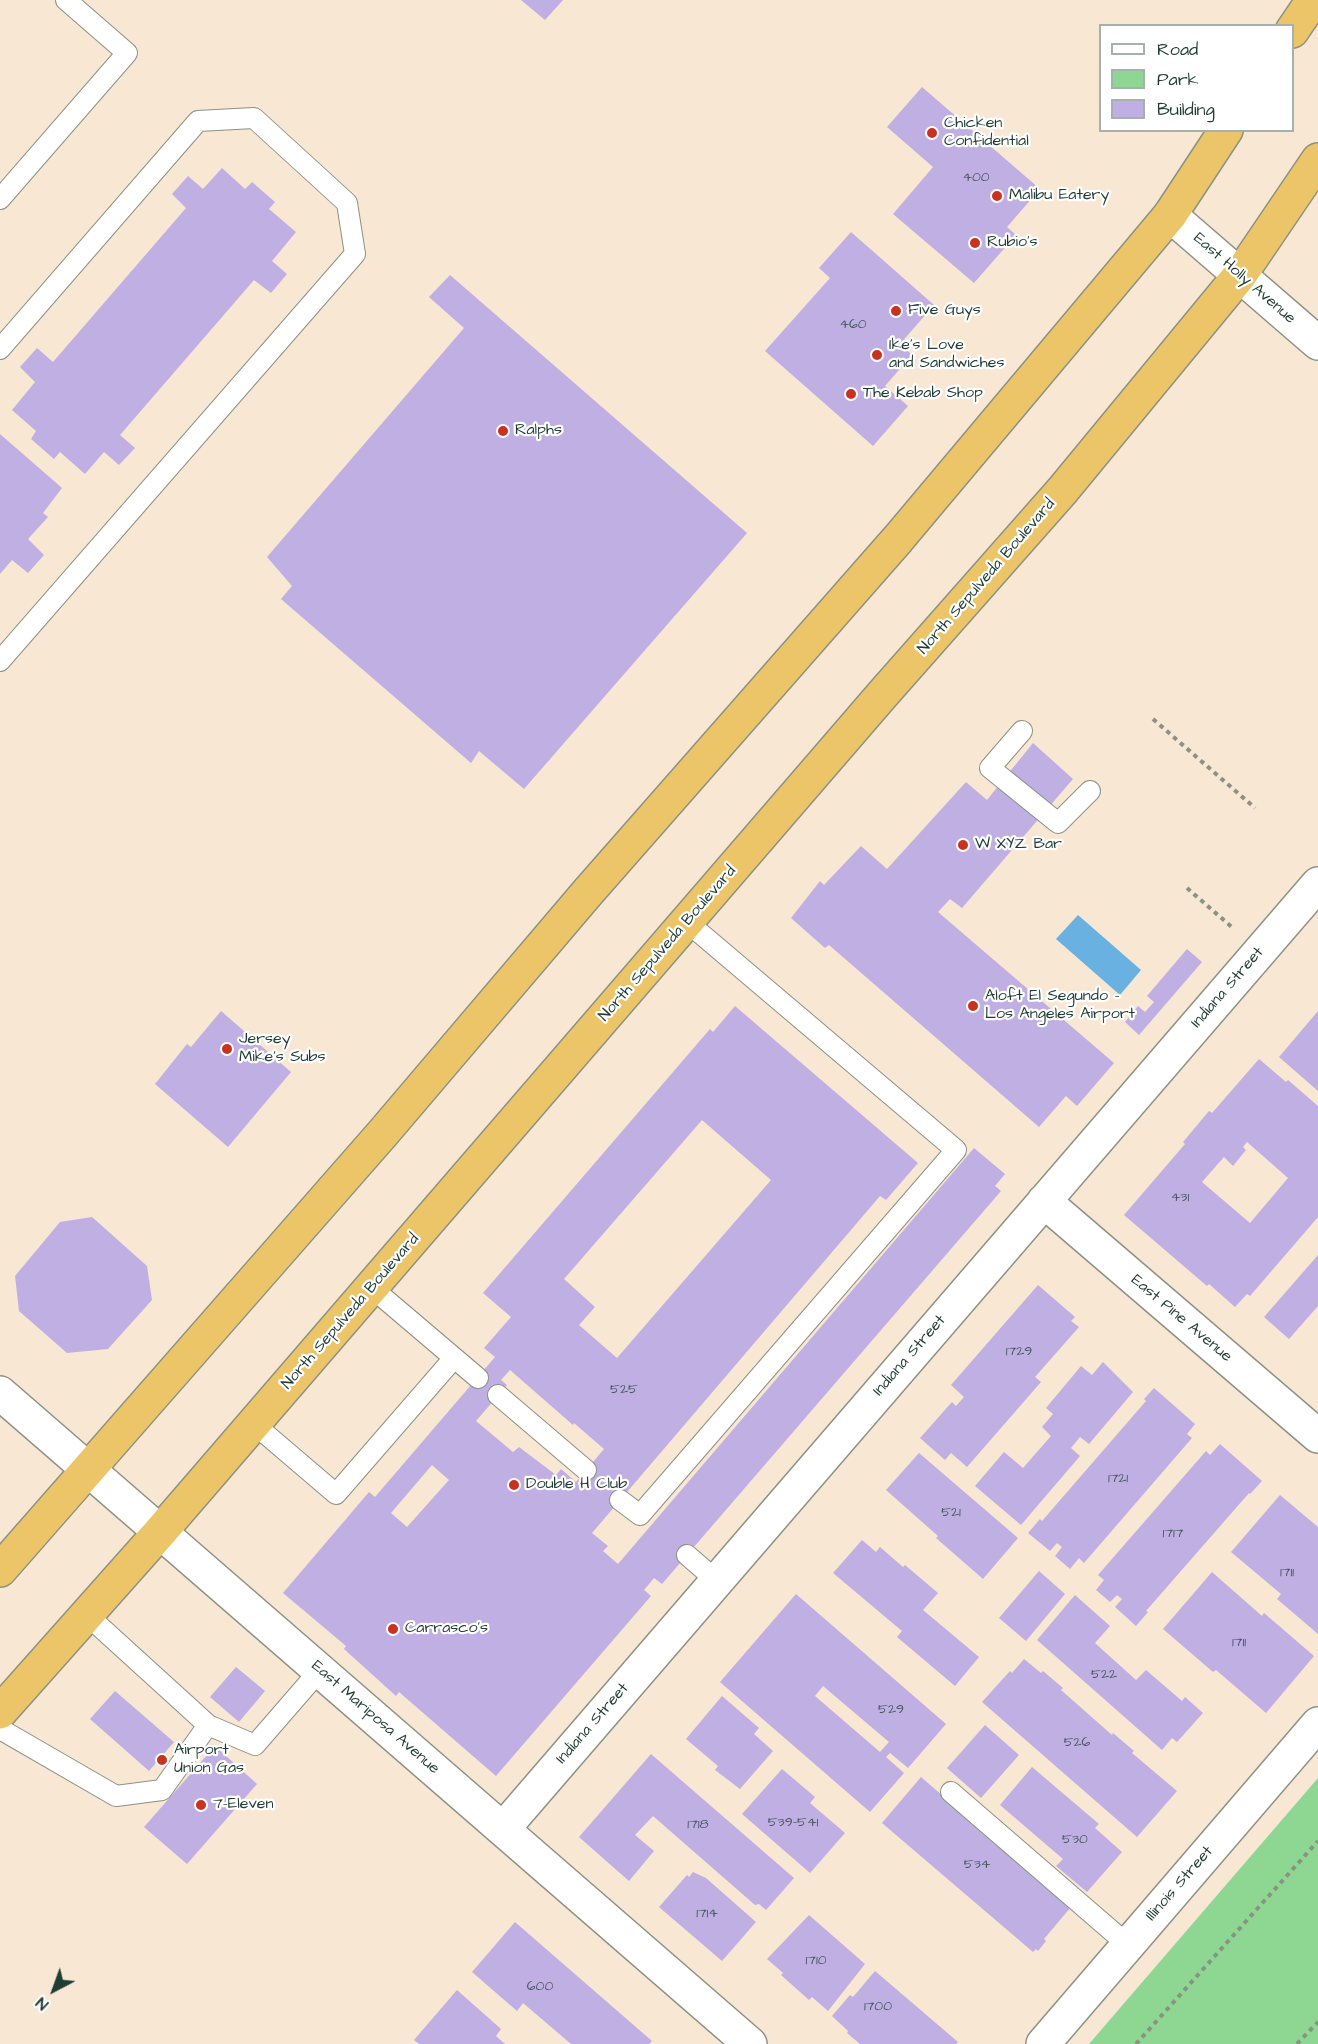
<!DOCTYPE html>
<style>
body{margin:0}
#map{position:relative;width:1318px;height:2044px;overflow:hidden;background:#f7e7d3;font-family:"Architects Daughter",sans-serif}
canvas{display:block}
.legend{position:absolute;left:1099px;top:24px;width:195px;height:108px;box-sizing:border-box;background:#fff;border:2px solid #a5b1ae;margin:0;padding:8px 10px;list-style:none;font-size:18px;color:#1f3d34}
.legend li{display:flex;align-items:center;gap:12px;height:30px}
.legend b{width:30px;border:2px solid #a5b1ae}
.north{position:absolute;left:24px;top:1960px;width:60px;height:60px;-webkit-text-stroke:4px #fff;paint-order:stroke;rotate:221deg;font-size:16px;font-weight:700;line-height:24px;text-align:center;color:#1f3d34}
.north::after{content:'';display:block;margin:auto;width:21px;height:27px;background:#1f3d34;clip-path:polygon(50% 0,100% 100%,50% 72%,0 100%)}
</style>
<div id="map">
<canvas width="1318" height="2044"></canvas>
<ul class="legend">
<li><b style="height:8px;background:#fff"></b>Road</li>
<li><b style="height:16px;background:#8ed792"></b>Park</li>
<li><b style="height:16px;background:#bfafe3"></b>Building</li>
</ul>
<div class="north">N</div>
</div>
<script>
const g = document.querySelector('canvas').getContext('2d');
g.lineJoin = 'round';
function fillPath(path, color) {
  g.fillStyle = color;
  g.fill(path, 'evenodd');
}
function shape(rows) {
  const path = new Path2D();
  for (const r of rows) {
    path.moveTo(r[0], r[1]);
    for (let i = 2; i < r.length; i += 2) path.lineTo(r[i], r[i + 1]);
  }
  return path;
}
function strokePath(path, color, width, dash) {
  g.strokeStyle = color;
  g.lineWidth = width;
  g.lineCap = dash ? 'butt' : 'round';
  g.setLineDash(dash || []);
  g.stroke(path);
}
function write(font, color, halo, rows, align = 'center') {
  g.font = font + ' "Architects Daughter",sans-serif';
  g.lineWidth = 4.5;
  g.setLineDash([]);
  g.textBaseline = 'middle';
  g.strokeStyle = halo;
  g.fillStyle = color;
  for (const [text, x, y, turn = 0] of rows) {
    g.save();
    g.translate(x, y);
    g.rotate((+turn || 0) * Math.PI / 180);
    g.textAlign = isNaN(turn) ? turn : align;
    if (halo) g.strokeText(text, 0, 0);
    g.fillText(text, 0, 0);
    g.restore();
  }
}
fillPath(shape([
 [1318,1778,1318,2044,1089,2044]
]), '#8ed792');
fillPath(shape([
 [1078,915,1141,970,1120,995,1056,939]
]), '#68b1e0');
fillPath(shape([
 [521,0,563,0,545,20],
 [922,87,1040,189,1007,227,1016,235,974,283,893,214,933,167,887,127],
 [222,168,245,189,252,182,275,202,269,209,296,232,272,261,287,274,271,293,254,280,120,435,135,448,119,465,104,452,85,474,60,452,54,459,31,439,36,431,12,410,35,382,20,367,37,348,53,362,186,208,172,194,188,176,203,189],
 [851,232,934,305,900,344,912,355,885,386,908,406,873,446,765,351,830,278,819,268],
 [450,275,747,533,524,789,479,751,471,763,281,599,292,586,267,557,464,328,429,297],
 [0,434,62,488,43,513,48,517,28,539,44,555,28,573,12,560,0,574],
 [1033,743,1073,779,962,908,950,899,938,912,1114,1063,1077,1106,1066,1096,1039,1127,829,945,825,948,791,918,820,881,824,885,861,846,887,869,966,782,987,800],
 [1187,949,1202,962,1139,1035,1125,1022,1138,1006,1145,1012,1154,1002,1147,996],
 [735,1006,918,1163,886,1200,880,1196,592,1533,608,1546,603,1551,618,1564,974,1148,1005,1174,995,1186,1001,1191,662,1584,654,1578,644,1590,651,1596,496,1776,399,1692,396,1696,344,1649,346,1646,283,1593,369,1492,375,1497,495,1357,484,1348,511,1317,483,1293,710,1029,713,1032],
 [702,1120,771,1180,617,1358,579,1325,595,1307,564,1279],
 [510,1370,573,1425,574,1423,604,1449,576,1482,561,1469,556,1475,519,1447,513,1452,476,1421,507,1385,501,1380],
 [432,1465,449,1480,407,1527,391,1513],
 [221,1011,291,1072,228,1147,155,1084,187,1044,191,1047],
 [1318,1011,1318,1091,1279,1057],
 [1259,1059,1286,1082,1288,1080,1318,1106,1318,1217,1250,1296,1247,1294,1235,1307,1209,1284,1207,1286,1124,1215,1185,1144,1183,1142,1209,1111,1212,1113],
 [1247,1142,1288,1178,1250,1223,1202,1182,1224,1157,1233,1166,1246,1150,1243,1147],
 [92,1217,147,1266,152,1300,108,1349,67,1353,19,1311,15,1276,60,1222],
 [1318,1255,1318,1306,1289,1339,1264,1317],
 [1038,1285,1075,1317,1071,1321,1079,1327,1035,1377,1041,1382,967,1467,951,1453,945,1460,920,1438,952,1402,956,1406,964,1397,951,1385],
 [1103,1362,1133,1392,1089,1444,1080,1437,1071,1448,1080,1456,1021,1525,975,1486,1004,1452,1023,1468,1051,1436,1042,1427,1053,1414,1046,1408,1081,1366,1092,1375],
 [1154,1388,1195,1424,1187,1434,1192,1438,1084,1563,1079,1558,1070,1569,1055,1556,1062,1547,1057,1543,1050,1551,1028,1533,1040,1519,1042,1521,1146,1401,1144,1399],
 [1220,1444,1262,1481,1250,1494,1249,1493,1146,1611,1148,1612,1136,1626,1115,1607,1122,1599,1117,1595,1110,1602,1096,1590,1104,1580,1098,1575,1206,1451,1210,1455],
 [919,1453,1018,1538,983,1579,936,1538,938,1536,886,1490],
 [1280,1495,1318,1527,1318,1634,1277,1599,1281,1594,1231,1552],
 [862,1540,876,1552,880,1547,903,1567,905,1565,938,1593,923,1610,979,1657,955,1686,897,1637,902,1631,833,1573],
 [1039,1571,1065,1594,1026,1641,999,1618],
 [1212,1572,1262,1616,1264,1613,1314,1656,1266,1713,1216,1670,1213,1672,1163,1629],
 [796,1594,946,1724,908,1768,890,1753,886,1757,904,1773,870,1812,720,1682],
 [823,1686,889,1742,880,1752,815,1696],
 [1075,1595,1110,1626,1095,1643,1136,1680,1146,1670,1182,1701,1185,1697,1203,1713,1177,1742,1172,1738,1162,1750,1037,1640],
 [1024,1659,1041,1673,1043,1671,1063,1688,1061,1690,1112,1735,1113,1733,1134,1751,1132,1753,1177,1791,1137,1837,982,1702,1010,1671,1012,1673],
 [236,1667,265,1691,239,1722,210,1697],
 [115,1691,174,1742,149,1771,90,1719],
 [722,1696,759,1728,754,1734,773,1751,740,1789,715,1770,718,1766,686,1739],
 [985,1725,1019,1755,981,1798,947,1768],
 [215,1746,257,1784,187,1864,144,1827],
 [651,1754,794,1878,766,1910,759,1904,755,1905,653,1816,635,1835,654,1851,629,1881,579,1837],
 [1032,1767,1099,1824,1095,1828,1122,1852,1087,1892,1056,1866,1063,1859,1000,1805],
 [782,1769,815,1797,810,1803,845,1833,810,1873,742,1814],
 [921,1777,1071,1907,1044,1939,1046,1941,1038,1951,1036,1949,1033,1952,882,1823],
 [693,1872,706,1878,756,1922,722,1961,659,1907,687,1875,689,1877],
 [809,1915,865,1964,828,2011,812,1997,809,2000,781,1975,783,1973,767,1959],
 [515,1922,652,2041,649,2044,571,2044,523,2003,517,2011,472,1972],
 [875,1971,958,2042,956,2044,860,2044,847,2033,848,2031,832,2016,850,1995,853,1997],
 [457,1990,501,2029,496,2036,505,2044,419,2044,414,2040]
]), '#bfafe3');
const service = shape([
 [0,199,127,53,66,0],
 [0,349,198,121,254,118,347,203,355,254,0,661],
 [1022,731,990,768,1058,823,1090,791],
 [372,1288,478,1378],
 [498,1395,586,1470],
 [254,1424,336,1494,454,1358],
 [620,1500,640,1515,956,1150,687,922],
 [687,1555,717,1581],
 [208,1725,255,1745,320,1670],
 [0,1729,116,1796,162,1790,208,1725,86,1614],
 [951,1792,1128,1945]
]);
const minor = shape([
 [1170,215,1318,343],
 [1044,1201,1318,1436],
 [503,1829,1318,884],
 [1043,2044,1318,1724]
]);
const tertiary = shape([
 [0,1393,750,2044]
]);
const trunk = shape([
 [1292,31,1313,0],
 [0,1570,383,1133,588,892,898,539,1170,215,1226,130],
 [0,1712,161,1531,882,695,1062,491,1240,275,1318,160]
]);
strokePath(service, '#8b9284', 22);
strokePath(minor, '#8b9284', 36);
strokePath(tertiary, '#8b9284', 36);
strokePath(trunk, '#8b9284', 36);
strokePath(shape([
 [1153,719,1255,808],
 [1187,888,1234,929],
 [1136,2044,1318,1841],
 [1297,2044,1318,2022]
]), '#8b9284', 4, [4.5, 4.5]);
strokePath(service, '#fff', 20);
strokePath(minor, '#fff', 33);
strokePath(tertiary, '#fff', 33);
strokePath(trunk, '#edc569', 33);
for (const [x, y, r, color] of [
 [932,133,6,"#c8321e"],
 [997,196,6,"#c8321e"],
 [975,243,6,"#c8321e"],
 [896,311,6,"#c8321e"],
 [877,355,6,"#c8321e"],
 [851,394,6,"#c8321e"],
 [503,431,6,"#c8321e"],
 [963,845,6,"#c8321e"],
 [973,1006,6,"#c8321e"],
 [227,1049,6,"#c8321e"],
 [514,1485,6,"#c8321e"],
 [393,1629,6,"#c8321e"],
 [162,1760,6,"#c8321e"],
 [201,1805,6,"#c8321e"]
]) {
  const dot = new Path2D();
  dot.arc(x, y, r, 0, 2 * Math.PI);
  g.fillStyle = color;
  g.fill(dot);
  strokePath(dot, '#fff', 2);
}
write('14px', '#475a60', null, [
 ["400",976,178],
 ["460",853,325],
 ["431",1180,1198],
 ["1729",1019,1352],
 ["525",624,1390],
 ["1721",1118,1479],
 ["521",951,1513],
 ["1717",1173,1534],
 ["1711",1287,1573],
 ["1711",1239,1643],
 ["522",1104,1675],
 ["529",891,1710],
 ["526",1077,1743],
 ["539-541",793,1823],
 ["1718",698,1825],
 ["530",1075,1840],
 ["534",977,1865],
 ["1714",707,1914],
 ["1710",816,1961],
 ["600",540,1987],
 ["1700",878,2007]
]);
write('16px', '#1f3d34', '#fff', [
 ["Chicken",944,124],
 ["Confidential",944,142],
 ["Malibu Eatery",1009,196],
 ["Rubio's",987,243],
 ["Five Guys",908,311],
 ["Ike's Love",889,346],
 ["and Sandwiches",889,364],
 ["The Kebab Shop",863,394],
 ["Ralphs",515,431],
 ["W XYZ Bar",975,845],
 ["Aloft El Segundo -",985,997],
 ["Los Angeles Airport",985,1015],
 ["Jersey",239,1040],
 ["Mike's Subs",239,1058],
 ["Double H Club",526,1485],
 ["Carrasco's",405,1629],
 ["Airport",174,1751],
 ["Union Gas",174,1769],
 ["7-Eleven",213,1805]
], 'left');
write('16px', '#1f3d34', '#fff', [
 ["East Holly Avenue",1244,279,41],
 ["North Sepulveda Boulevard",987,577,-49],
 ["North Sepulveda Boulevard",668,944,-49],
 ["Indiana Street",1228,988,-49],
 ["North Sepulveda Boulevard",351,1312,-49],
 ["East Pine Avenue",1181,1319,40],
 ["Indiana Street",910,1356,-49],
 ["East Mariposa Avenue",375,1718,41],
 ["Indiana Street",593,1724,-49],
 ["Illinois Street",1180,1884,-49]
]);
</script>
